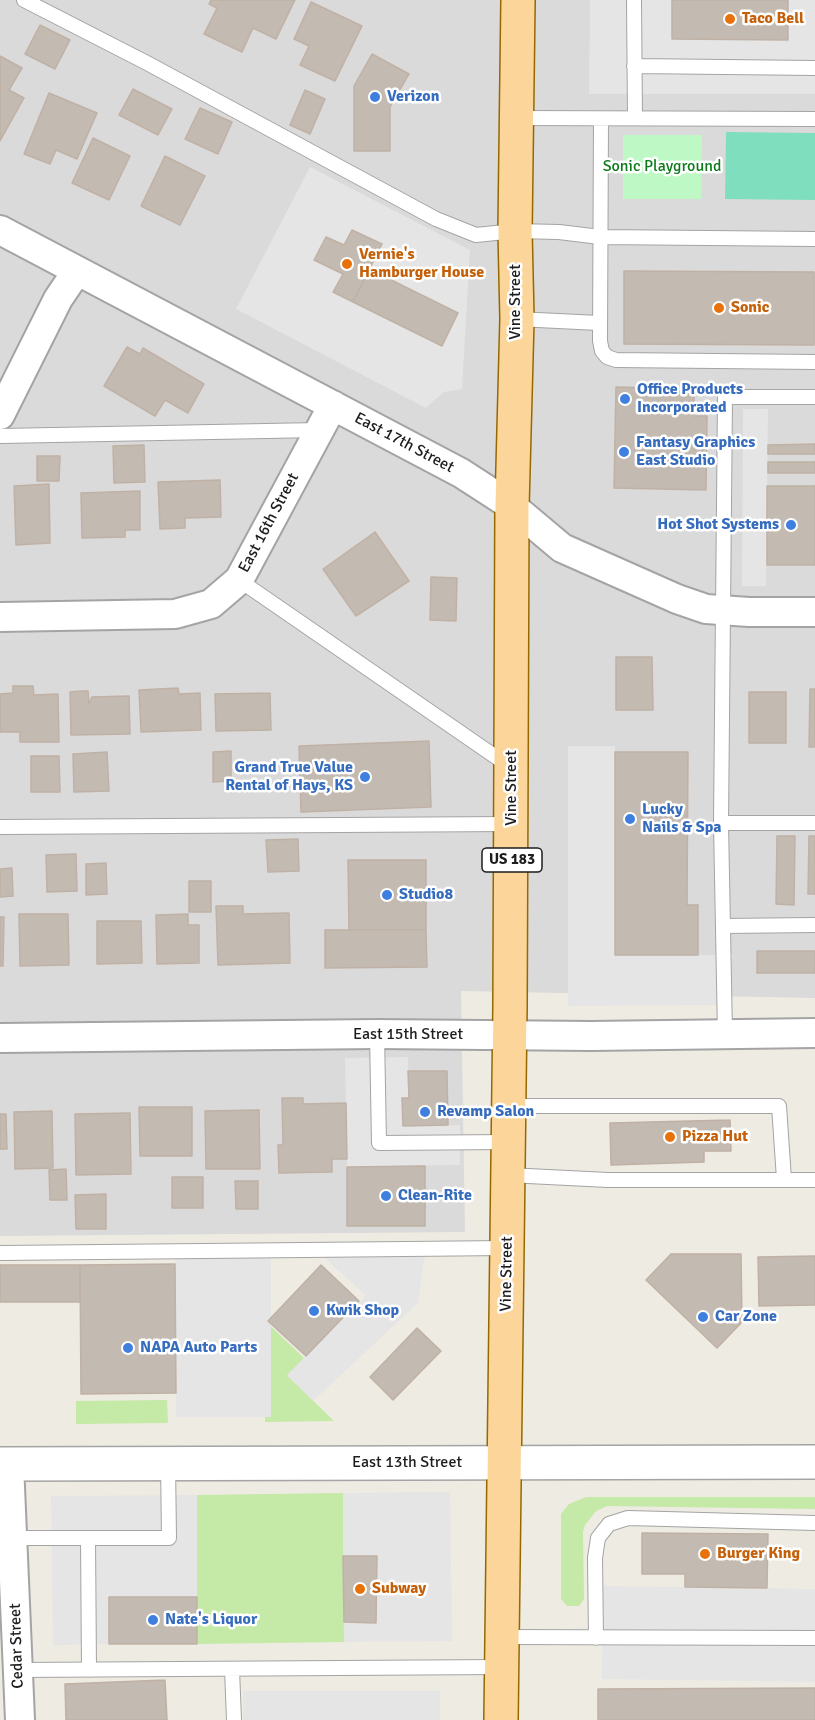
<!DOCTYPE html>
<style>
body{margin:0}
canvas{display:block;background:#eeebe2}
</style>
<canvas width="815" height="1720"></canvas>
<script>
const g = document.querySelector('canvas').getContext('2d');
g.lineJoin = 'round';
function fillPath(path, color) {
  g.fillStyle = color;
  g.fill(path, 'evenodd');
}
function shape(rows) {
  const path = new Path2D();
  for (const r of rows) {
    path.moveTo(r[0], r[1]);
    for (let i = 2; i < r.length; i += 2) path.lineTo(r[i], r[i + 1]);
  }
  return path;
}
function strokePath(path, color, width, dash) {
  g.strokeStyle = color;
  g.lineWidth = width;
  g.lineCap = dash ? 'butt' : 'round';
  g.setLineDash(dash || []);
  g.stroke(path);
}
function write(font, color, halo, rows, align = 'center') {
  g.font = font + ' Signika,sans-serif';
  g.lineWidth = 5;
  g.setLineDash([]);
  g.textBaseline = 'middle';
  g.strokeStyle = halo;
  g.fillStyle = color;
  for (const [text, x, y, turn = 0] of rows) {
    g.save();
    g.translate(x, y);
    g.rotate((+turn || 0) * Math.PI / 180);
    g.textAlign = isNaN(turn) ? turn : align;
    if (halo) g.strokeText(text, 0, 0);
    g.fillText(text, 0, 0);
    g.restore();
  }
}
fillPath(shape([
 [0,0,815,0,815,998,461,991,465,1232,0,1236]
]), '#dbdada');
fillPath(shape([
 [264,1320,304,1358,288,1376,334,1421,265,1422],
 [167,1400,168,1423,76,1424,76,1401],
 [343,1493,344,1642,197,1644,197,1495],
 [586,1497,815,1497,815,1509,607,1506,596,1511,585,1525,583,1532,584,1599,579,1606,567,1606,561,1599,561,1514,569,1504]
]), '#c5e9a7');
fillPath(shape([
 [623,135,702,135,701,199,623,199]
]), '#bef9c5');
fillPath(shape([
 [726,132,815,133,815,200,725,199]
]), '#7fdebd');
fillPath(shape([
 [590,0,815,0,815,94,589,94],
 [310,167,470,250,462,389,444,392,426,408,236,309],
 [743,409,768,409,766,586,742,586],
 [568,746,615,746,615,955,733,955,723,1005,568,1006],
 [408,1057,409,1098,402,1099,403,1126,460,1125,460,1165,347,1167,345,1058],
 [271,1250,271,1417,176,1417,175,1251],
 [425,1253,418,1303,313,1401,287,1375,366,1296,322,1255],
 [450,1492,452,1641,344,1642,343,1493],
 [197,1495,197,1597,109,1597,109,1644,53,1645,51,1496],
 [603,1586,815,1589,815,1682,602,1679],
 [243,1691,440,1691,440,1720,243,1720]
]), '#e5e5e5');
const building = shape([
 [211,0,295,0,276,39,253,28,242,52,204,34,217,8,209,4,211,0],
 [672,0,788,0,788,40,672,39,672,0],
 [311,2,362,26,335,81,300,65,309,46,294,39,311,2],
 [40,25,70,40,55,69,25,54,40,25],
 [372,54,409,74,390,107,390,151,354,151,354,86,372,54],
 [0,56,22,68,9,90,24,98,0,141,0,56],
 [133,89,172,109,158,135,119,115,133,89],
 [305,90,325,99,310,134,290,125,305,90],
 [49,93,97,113,77,159,56,150,50,164,24,154,49,93],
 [200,108,232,122,218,154,185,139,200,108],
 [93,138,130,156,109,200,72,183,93,138],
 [165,156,205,176,180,225,141,206,165,156],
 [352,230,382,244,353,302,333,292,343,274,314,260,326,237,344,245,352,230],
 [369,269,458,313,442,346,353,302,369,269],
 [624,271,814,272,814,345,624,344,624,271],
 [127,347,140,354,143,348,204,384,188,413,165,400,155,416,104,386,127,347],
 [616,387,694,389,694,416,707,416,706,490,614,488,616,387],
 [815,444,815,454,768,454,768,445,815,444],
 [144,445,145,482,114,483,113,446,144,445],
 [37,456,60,456,59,481,37,481,37,456],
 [768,462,815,462,815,473,768,473,768,462],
 [220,480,221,517,185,518,185,528,160,529,158,482,220,480],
 [49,484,50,543,16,545,14,486,49,484],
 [767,486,815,486,815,565,767,565,767,486],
 [140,491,140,530,125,530,125,537,82,538,81,493,140,491],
 [375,532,409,581,356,616,323,569,375,532],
 [431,577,457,578,456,621,430,620,431,577],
 [616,657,652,657,653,710,616,710,616,657],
 [13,686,33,686,34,695,58,694,59,742,20,742,20,732,0,732,0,694,13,693,13,686],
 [178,688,179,694,200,693,201,730,141,732,139,690,178,688],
 [810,689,815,689,815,747,809,747,810,689],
 [82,691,88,691,89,704,92,697,129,696,130,734,71,735,70,692,82,691],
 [749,692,786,692,786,743,749,743,749,692],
 [270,693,271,730,216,731,215,694,270,693],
 [429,741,431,807,301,812,299,746,429,741],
 [231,751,231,781,213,782,213,752,231,751],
 [107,752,109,791,74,792,73,754,107,752],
 [615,752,688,752,687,905,698,905,698,955,615,955,615,752],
 [31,756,59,756,60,792,31,792,31,756],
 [777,836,795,836,794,905,776,904,777,836],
 [809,836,815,836,815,894,808,894,809,836],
 [298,839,299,871,268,872,266,840,298,839],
 [76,854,77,891,47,892,46,855,76,854],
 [348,860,426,860,426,930,349,930,348,860],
 [106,863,107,894,86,895,86,864,106,863],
 [12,868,13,896,0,897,0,869,12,868],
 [189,881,211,881,211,912,189,912,189,881],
 [216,906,243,906,243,914,289,913,290,963,218,965,216,906],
 [19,914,68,914,69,965,20,966,19,914],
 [188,914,188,925,199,925,199,963,157,964,156,915,188,914],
 [0,917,4,917,3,966,0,966,0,917],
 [97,921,141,921,142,963,97,964,97,921],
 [325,930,426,930,427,967,325,968,325,930],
 [757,951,815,951,815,973,757,973,757,951],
 [408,1071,447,1071,448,1125,403,1126,402,1098,409,1098,408,1071],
 [282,1098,303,1098,303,1104,346,1103,347,1159,332,1159,332,1172,279,1173,278,1145,283,1145,282,1098],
 [139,1107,192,1107,192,1156,140,1156,139,1107],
 [259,1110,260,1169,206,1169,205,1111,259,1110],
 [52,1111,53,1168,15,1169,14,1112,52,1111],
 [130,1113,131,1174,76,1175,75,1114,130,1113],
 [0,1114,6,1114,7,1149,0,1149,0,1114],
 [730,1120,731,1151,704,1151,704,1162,611,1165,610,1123,730,1120],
 [425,1166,425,1226,347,1226,347,1167,425,1166],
 [66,1169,67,1200,50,1200,49,1170,66,1169],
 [172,1177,203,1177,203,1208,172,1208,172,1177],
 [235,1181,258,1181,258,1209,236,1209,235,1181],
 [106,1194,106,1229,76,1229,75,1195,106,1194],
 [671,1254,741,1254,742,1322,717,1348,646,1280,671,1254],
 [815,1256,815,1305,759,1306,758,1257,815,1256],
 [175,1264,176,1393,81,1394,80,1265,175,1264],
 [0,1265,80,1265,80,1302,0,1302,0,1265],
 [321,1265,359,1301,306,1356,268,1321,321,1265],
 [417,1328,441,1351,393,1400,370,1377,417,1328],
 [642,1533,768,1534,767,1588,685,1587,685,1574,642,1574,642,1533],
 [343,1556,377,1556,376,1623,344,1622,343,1556],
 [109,1597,197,1597,197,1644,109,1644,109,1597],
 [165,1680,167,1720,66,1720,65,1684,165,1680],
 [815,1688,815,1720,598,1720,598,1689,815,1688]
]);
fillPath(building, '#c3bab2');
strokePath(building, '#c0b1a5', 1.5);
const service = shape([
 [24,0,147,63,436,219,476,235,515,231,559,232,600,237,815,239],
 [634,0,635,118],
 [634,66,815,68],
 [517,118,815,119],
 [601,119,600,341,602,351,607,357,616,360,815,362],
 [517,319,599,323],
 [0,436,319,430],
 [239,580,509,766],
 [721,823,815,823],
 [0,827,511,824],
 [724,926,815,925],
 [377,1034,379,1143,508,1142],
 [725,1035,721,823,725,397,815,397],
 [509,1106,779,1106,784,1179],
 [508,1175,608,1180,815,1180],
 [0,1253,507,1248],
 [12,1538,169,1538,168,1463],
 [88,1538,89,1670],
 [502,1637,815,1638],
 [596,1638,595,1558,598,1538,609,1524,628,1518,815,1523],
 [232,1669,234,1720],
 [18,1670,501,1667]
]);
const minor = shape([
 [0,230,461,473,512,506,562,548,677,599,706,609,749,612,815,612],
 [0,415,58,299,77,271],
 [0,617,175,614,211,604,239,580,333,405],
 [0,1038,377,1034,591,1036,815,1033],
 [9,1464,20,1720]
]);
const tertiary = shape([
 [0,1464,815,1462]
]);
const primary = shape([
 [501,1720,510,1006,512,506,517,319,515,231,518,0]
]);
strokePath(service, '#a4a4a4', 16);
strokePath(minor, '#a4a4a4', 32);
strokePath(tertiary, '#a4a4a4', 36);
strokePath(primary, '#956900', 36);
strokePath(service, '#fff', 14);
strokePath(minor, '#fff', 28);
strokePath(tertiary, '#fff', 33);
strokePath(primary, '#fcd59a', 33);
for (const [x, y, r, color] of [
 [730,19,6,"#e8710a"],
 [375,97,6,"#3f7fe0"],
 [347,264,6,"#e8710a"],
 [719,308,6,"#e8710a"],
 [625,399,6,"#3f7fe0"],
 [624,452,6,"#3f7fe0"],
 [791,525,6,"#3f7fe0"],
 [365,777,6,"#3f7fe0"],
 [630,819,6,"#3f7fe0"],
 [387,895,6,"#3f7fe0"],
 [425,1112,6,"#3f7fe0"],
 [670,1137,6,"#e8710a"],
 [386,1196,6,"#3f7fe0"],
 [314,1311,6,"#3f7fe0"],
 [703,1317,6,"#3f7fe0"],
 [128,1348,6,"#3f7fe0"],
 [705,1554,6,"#e8710a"],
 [360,1589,6,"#e8710a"],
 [153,1620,6,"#3f7fe0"]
]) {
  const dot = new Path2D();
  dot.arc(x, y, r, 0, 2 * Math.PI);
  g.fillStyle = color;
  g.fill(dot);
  strokePath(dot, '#fff', 2);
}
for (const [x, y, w] of [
 [512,860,60]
]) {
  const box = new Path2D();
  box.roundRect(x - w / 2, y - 12, w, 24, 4.5);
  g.fillStyle = '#fff';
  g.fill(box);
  strokePath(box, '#1d1d1d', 1.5);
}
write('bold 15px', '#1d1d1d', null, [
 ["US 183",512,860]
]);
write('bold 16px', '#c56008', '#fff', [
 ["Taco Bell",742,19],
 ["Vernie's",359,255],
 ["Hamburger House",359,273],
 ["Sonic",731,308],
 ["Pizza Hut",682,1137],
 ["Burger King",717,1554],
 ["Subway",372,1589]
], 'left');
write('bold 16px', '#366cbe', '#fff', [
 ["Verizon",387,97],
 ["Office Products",637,390],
 ["Incorporated",637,408],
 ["Fantasy Graphics",636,443],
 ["East Studio",636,461],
 ["Hot Shot Systems",779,525,"right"],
 ["Grand True Value",353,768,"right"],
 ["Rental of Hays, KS",353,786,"right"],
 ["Lucky",642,810],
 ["Nails & Spa",642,828],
 ["Studio8",399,895],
 ["Revamp Salon",437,1112],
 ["Clean-Rite",398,1196],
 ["Kwik Shop",326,1311],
 ["Car Zone",715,1317],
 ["NAPA Auto Parts",140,1348],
 ["Nate's Liquor",165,1620]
], 'left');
write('16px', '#0b7a18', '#fff', [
 ["Sonic Playground",662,167]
]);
write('16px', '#1d1d1d', '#fff', [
 ["Vine Street",516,302,-90],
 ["East 17th Street",404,443,28],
 ["East 16th Street",269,523,-62],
 ["Vine Street",512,788,-90],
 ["East 15th Street",408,1035],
 ["Vine Street",507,1274,-89],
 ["East 13th Street",407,1463],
 ["Cedar Street",17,1646,-92]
]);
</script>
